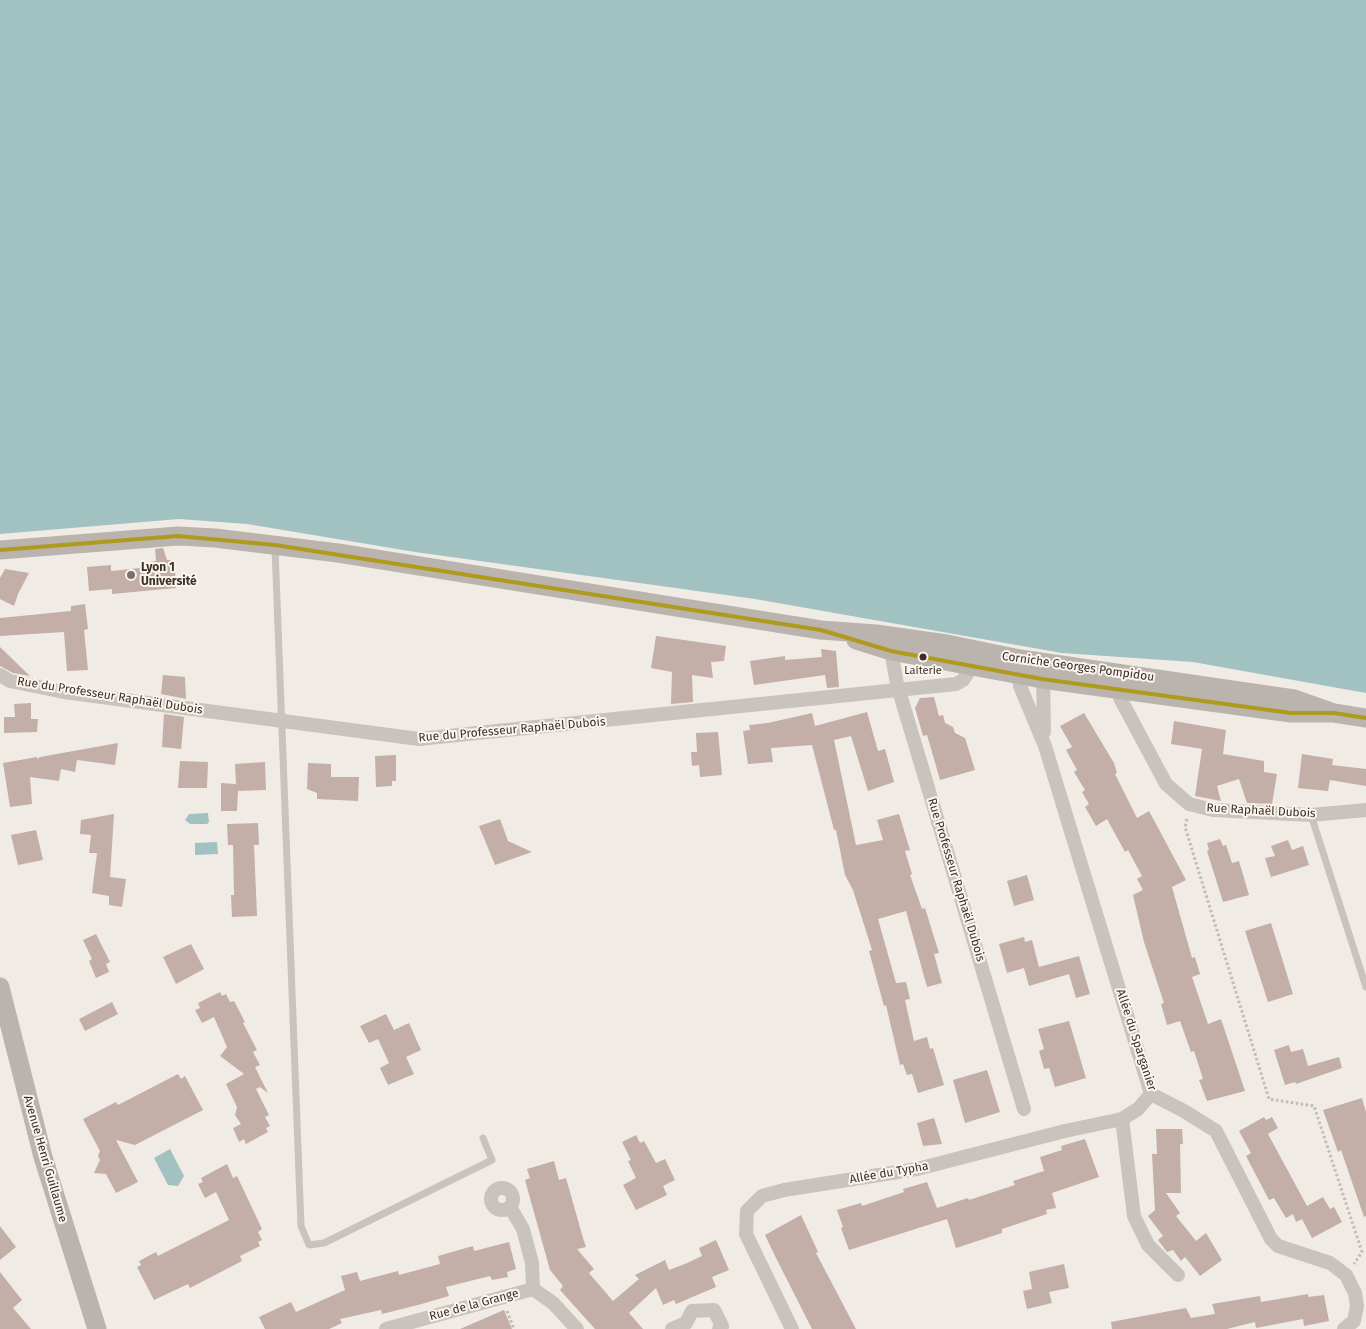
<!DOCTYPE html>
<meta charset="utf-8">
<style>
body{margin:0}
canvas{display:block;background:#f0ebe5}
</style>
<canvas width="1366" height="1329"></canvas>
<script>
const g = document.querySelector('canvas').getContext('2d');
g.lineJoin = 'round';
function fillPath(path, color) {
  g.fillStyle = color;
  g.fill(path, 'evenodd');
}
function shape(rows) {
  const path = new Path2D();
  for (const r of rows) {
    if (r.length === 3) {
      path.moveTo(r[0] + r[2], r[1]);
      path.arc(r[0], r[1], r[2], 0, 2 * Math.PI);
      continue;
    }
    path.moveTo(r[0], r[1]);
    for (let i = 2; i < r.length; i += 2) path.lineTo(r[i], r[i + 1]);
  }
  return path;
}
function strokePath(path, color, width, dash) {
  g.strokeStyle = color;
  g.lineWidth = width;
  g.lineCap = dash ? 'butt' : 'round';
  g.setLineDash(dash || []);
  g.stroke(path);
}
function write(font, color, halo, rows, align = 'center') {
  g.font = font + ' "Fira Sans",sans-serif';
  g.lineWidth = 4;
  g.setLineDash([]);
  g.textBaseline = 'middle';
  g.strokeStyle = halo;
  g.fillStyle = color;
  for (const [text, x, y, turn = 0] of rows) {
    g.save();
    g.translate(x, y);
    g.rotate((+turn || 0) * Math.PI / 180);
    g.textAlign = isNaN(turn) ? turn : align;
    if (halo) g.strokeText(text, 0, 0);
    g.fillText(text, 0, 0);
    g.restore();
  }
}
fillPath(shape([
 [0,0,1366,0,1366,693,1193,662,1062,653,755,599,415,552,247,524,179,519,0,534],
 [208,813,209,822,207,824,190,824,185,820,189,814],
 [217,842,218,854,195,855,195,843],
 [170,1149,184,1176,178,1186,168,1185,154,1158]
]), '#a1c2c1');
fillPath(shape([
 [163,548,167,560,173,560,175,565,176,588,112,594,112,589,89,591,87,567,111,565,111,571,150,567,150,562,156,561,155,549],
 [5,569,29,573,18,594,14,606,0,599,0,578],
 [85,604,88,629,84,630,88,670,67,671,64,632,0,636,0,618,71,611,71,606],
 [656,636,726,646,724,661,711,662,713,678,692,675,693,702,671,704,672,672,651,668],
 [0,647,30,676,13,673,0,666],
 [821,649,836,651,839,687,827,688,825,675,754,685,750,661,785,656,785,660,822,657],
 [163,675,185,677,186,699,161,694],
 [934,697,939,716,943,715,945,723,953,727,955,733,965,738,975,770,940,780,930,745,927,735,923,736,915,708,920,698],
 [31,703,31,719,38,719,37,732,4,733,4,717,15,717,14,704],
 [867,712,878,751,885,749,894,782,868,791,851,736,834,740,856,845,883,840,877,820,899,814,910,850,905,851,912,874,910,875,922,909,925,908,939,953,934,954,942,983,927,987,906,911,878,919,896,983,906,982,910,999,905,1000,914,1041,927,1037,930,1049,933,1048,944,1085,918,1093,912,1074,907,1075,903,1064,900,1065,886,1005,884,1006,869,951,872,950,853,890,845,875,836,830,834,830,812,745,771,748,773,762,748,764,743,731,750,730,749,725,768,723,812,713,815,726],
 [1084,713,1114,763,1117,773,1115,774,1137,818,1149,811,1186,880,1172,887,1192,958,1195,957,1200,974,1192,977,1208,1024,1221,1019,1245,1091,1207,1101,1199,1080,1203,1079,1194,1051,1191,1052,1180,1021,1167,1025,1161,1004,1164,1003,1144,942,1133,895,1143,890,1137,879,1142,876,1128,850,1125,852,1107,819,1096,826,1085,807,1089,804,1082,792,1085,790,1074,772,1077,770,1066,750,1072,747,1060,726],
 [164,714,184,717,181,749,162,747],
 [1174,721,1226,730,1223,754,1264,761,1264,772,1277,774,1272,804,1247,803,1239,779,1217,786,1221,801,1195,796,1202,749,1171,744],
 [718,732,722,775,700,777,699,765,692,766,691,752,697,752,696,733],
 [118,743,115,765,77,760,75,772,61,769,59,781,30,777,32,804,10,807,3,763,37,757,37,759,40,757],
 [1302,754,1333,759,1332,765,1366,769,1366,786,1330,780,1328,791,1298,788],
 [396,755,396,781,392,781,392,786,376,787,375,756],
 [180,761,208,762,207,788,178,788],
 [265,762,266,790,238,791,237,811,221,811,221,783,236,784,235,764],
 [308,763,331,764,331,777,359,777,358,801,317,799,317,793,307,789],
 [114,814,110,877,126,879,122,907,109,905,109,896,92,893,97,853,89,853,91,835,80,834,81,820],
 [500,819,508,841,532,852,495,865,479,826],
 [258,823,259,845,254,845,257,916,232,917,231,895,234,895,233,845,228,845,227,824],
 [36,830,43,860,18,865,11,835],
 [1220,839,1223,846,1226,845,1232,863,1239,861,1249,895,1223,902,1207,851,1209,850,1207,843],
 [1288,840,1292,850,1303,846,1309,865,1271,877,1265,858,1275,856,1271,846],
 [1027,875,1034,900,1014,906,1007,881],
 [1271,923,1293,994,1268,1002,1245,931],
 [96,934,110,962,106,964,109,972,96,978,89,961,92,959,83,940],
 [1024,937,1025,942,1032,940,1039,967,1079,956,1090,994,1076,998,1069,974,1029,986,1024,968,1007,973,999,944],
 [191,944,204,969,176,984,163,957],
 [220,992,222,996,226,994,230,1002,234,1001,245,1022,243,1023,257,1050,253,1052,260,1065,255,1067,268,1093,260,1087,256,1089,269,1115,265,1117,270,1126,266,1128,268,1132,246,1144,244,1139,239,1142,233,1128,241,1124,235,1115,237,1107,226,1084,244,1074,220,1056,227,1047,214,1017,202,1023,195,1010,200,1008,198,1003],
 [112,1002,118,1014,85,1031,79,1019],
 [386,1014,394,1030,409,1023,421,1050,406,1057,414,1074,388,1085,380,1068,389,1063,378,1039,369,1043,360,1026],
 [1069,1021,1086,1078,1055,1087,1049,1068,1044,1069,1039,1051,1044,1049,1038,1029],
 [1289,1045,1291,1052,1303,1049,1308,1066,1339,1057,1342,1068,1296,1084,1295,1082,1285,1085,1274,1050],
 [987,1070,1000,1112,965,1123,953,1080],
 [178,1074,181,1079,185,1076,203,1110,135,1145,116,1140,138,1182,116,1193,106,1174,94,1173,100,1160,98,1156,100,1151,83,1119,116,1102,118,1105],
 [1362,1098,1366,1112,1366,1216,1364,1217,1341,1150,1338,1152,1323,1110],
 [1264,1117,1266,1120,1272,1117,1278,1128,1268,1134,1307,1206,1323,1197,1330,1209,1334,1207,1342,1222,1312,1238,1302,1219,1296,1222,1293,1214,1286,1218,1274,1198,1269,1200,1246,1156,1251,1153,1239,1131],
 [934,1118,942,1144,923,1146,917,1123],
 [1156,1129,1182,1129,1183,1144,1180,1144,1181,1193,1166,1193,1180,1213,1176,1216,1196,1241,1206,1233,1222,1260,1200,1276,1185,1257,1181,1261,1173,1250,1167,1252,1158,1240,1163,1236,1148,1216,1155,1210,1152,1154,1157,1154],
 [636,1135,640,1143,644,1141,656,1163,665,1159,675,1180,663,1186,667,1195,636,1210,623,1185,636,1178,628,1161,631,1160,622,1142],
 [1085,1139,1099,1177,1052,1193,1056,1208,1046,1210,1047,1214,1002,1229,1002,1233,956,1248,947,1219,849,1250,841,1228,843,1227,837,1210,861,1203,862,1206,904,1192,903,1189,927,1182,937,1208,968,1198,969,1200,1015,1185,1013,1181,1044,1171,1040,1157,1062,1150,1061,1146],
 [554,1161,559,1180,566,1178,583,1238,586,1247,577,1249,594,1269,589,1273,613,1301,639,1279,635,1275,665,1260,669,1270,685,1264,702,1256,699,1248,716,1240,729,1270,712,1277,716,1287,676,1304,674,1300,663,1305,656,1288,629,1313,643,1329,595,1329,560,1290,563,1286,550,1270,525,1180,530,1178,527,1169],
 [227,1164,233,1178,237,1176,262,1229,258,1232,262,1240,258,1242,260,1246,240,1256,242,1261,190,1288,188,1284,154,1300,137,1267,141,1265,139,1261,156,1252,158,1256,229,1220,216,1192,205,1198,198,1184,203,1182,201,1178],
 [801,1215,818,1252,816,1253,856,1329,812,1329,776,1258,765,1235],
 [0,1226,16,1247,0,1260],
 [509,1242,516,1269,507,1272,508,1277,492,1280,490,1276,446,1287,449,1296,418,1305,382,1314,381,1310,340,1319,342,1323,329,1329,265,1329,259,1317,291,1302,296,1312,345,1290,341,1276,357,1272,360,1281,398,1271,399,1275,440,1264,438,1256,473,1246,474,1251],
 [1064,1264,1069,1288,1049,1292,1052,1303,1027,1309,1023,1291,1032,1289,1029,1272],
 [0,1272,22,1300,13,1308,31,1329,0,1329],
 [1308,1294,1308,1297,1324,1295,1329,1321,1304,1326,1303,1319,1256,1328,1255,1322,1227,1329,1112,1329,1111,1322,1186,1308,1191,1318,1215,1314,1212,1304,1260,1296,1261,1302],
 [504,1310,512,1329,460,1329]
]), '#c3afa7');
strokePath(shape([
 [1187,819,1185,827,1269,1099,1314,1106,1362,1252,1354,1264],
 [507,1311,514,1329]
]), '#c2bbb6', 3, [2.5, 2.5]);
strokePath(shape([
 [275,548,301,1226,309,1245,324,1243,492,1160,483,1138],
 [1311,815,1366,987]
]), '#c9c3be', 7);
strokePath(shape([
 [891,651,897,684,1024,1109],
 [1020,667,1020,686,1045,746,1151,1094,1184,1111,1216,1131,1271,1239,1278,1246,1330,1263,1346,1275,1355,1293,1357,1306,1354,1321,1344,1329],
 [1043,672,1044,732],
 [0,675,10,681,64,692,419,739,956,684,963,680,967,674,971,658],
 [1122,680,1120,698,1166,784,1189,804,1213,810,1311,815,1366,810],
 [1122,1119,1134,1216,1148,1245,1178,1275],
 [502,1199,11],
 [510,1207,523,1229,532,1263,533,1289],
 [386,1329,533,1289,553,1303,577,1329],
 [672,1329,686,1323,692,1311,714,1310,722,1326,719,1329],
 [792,1329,746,1234,747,1211,762,1196,784,1190,917,1169,1065,1131,1122,1119,1138,1109,1151,1094]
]), '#c9c3be', 14);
strokePath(shape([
 [0,550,178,536,215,538,338,553,821,630,876,634,947,644,1020,659,1294,699,1334,713],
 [856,640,891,651,1042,679,1291,713,1334,713,1366,718],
 [0,987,43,1157,97,1329]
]), '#bab3ae', 19);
strokePath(shape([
 [0,550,178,536,275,545,821,630,891,651,1042,679,1291,713,1334,713,1366,718]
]), '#af9a1e', 4);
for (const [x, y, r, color] of [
 [131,575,5,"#7a716c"],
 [923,657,4.5,"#3b302b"]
]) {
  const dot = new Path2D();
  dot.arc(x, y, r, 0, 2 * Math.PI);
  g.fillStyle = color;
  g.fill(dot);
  strokePath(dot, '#fbf5ee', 2);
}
write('11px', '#3b302b', '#fbf5ee', [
 ["Laiterie",923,671]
]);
write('bold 12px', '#3b302b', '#fbf5ee', [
 ["Lyon 1",141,568],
 ["Université",141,582]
], 'left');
write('12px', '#3b302b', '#fbf5ee', [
 ["Corniche Georges Pompidou",1078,667,8],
 ["Rue du Professeur Raphaël Dubois",110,696,9],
 ["Rue du Professeur Raphaël Dubois",512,730,-5],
 ["Rue Raphaël Dubois",1261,811,3],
 ["Rue Professeur Raphaël Dubois",956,880,73],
 ["Allée du Sparganier",1136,1040,72],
 ["Avenue Henri Guillaume",45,1159,74],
 ["Allée du Typha",889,1173,-10],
 ["Rue de la Grange",474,1305,-15]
]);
</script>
